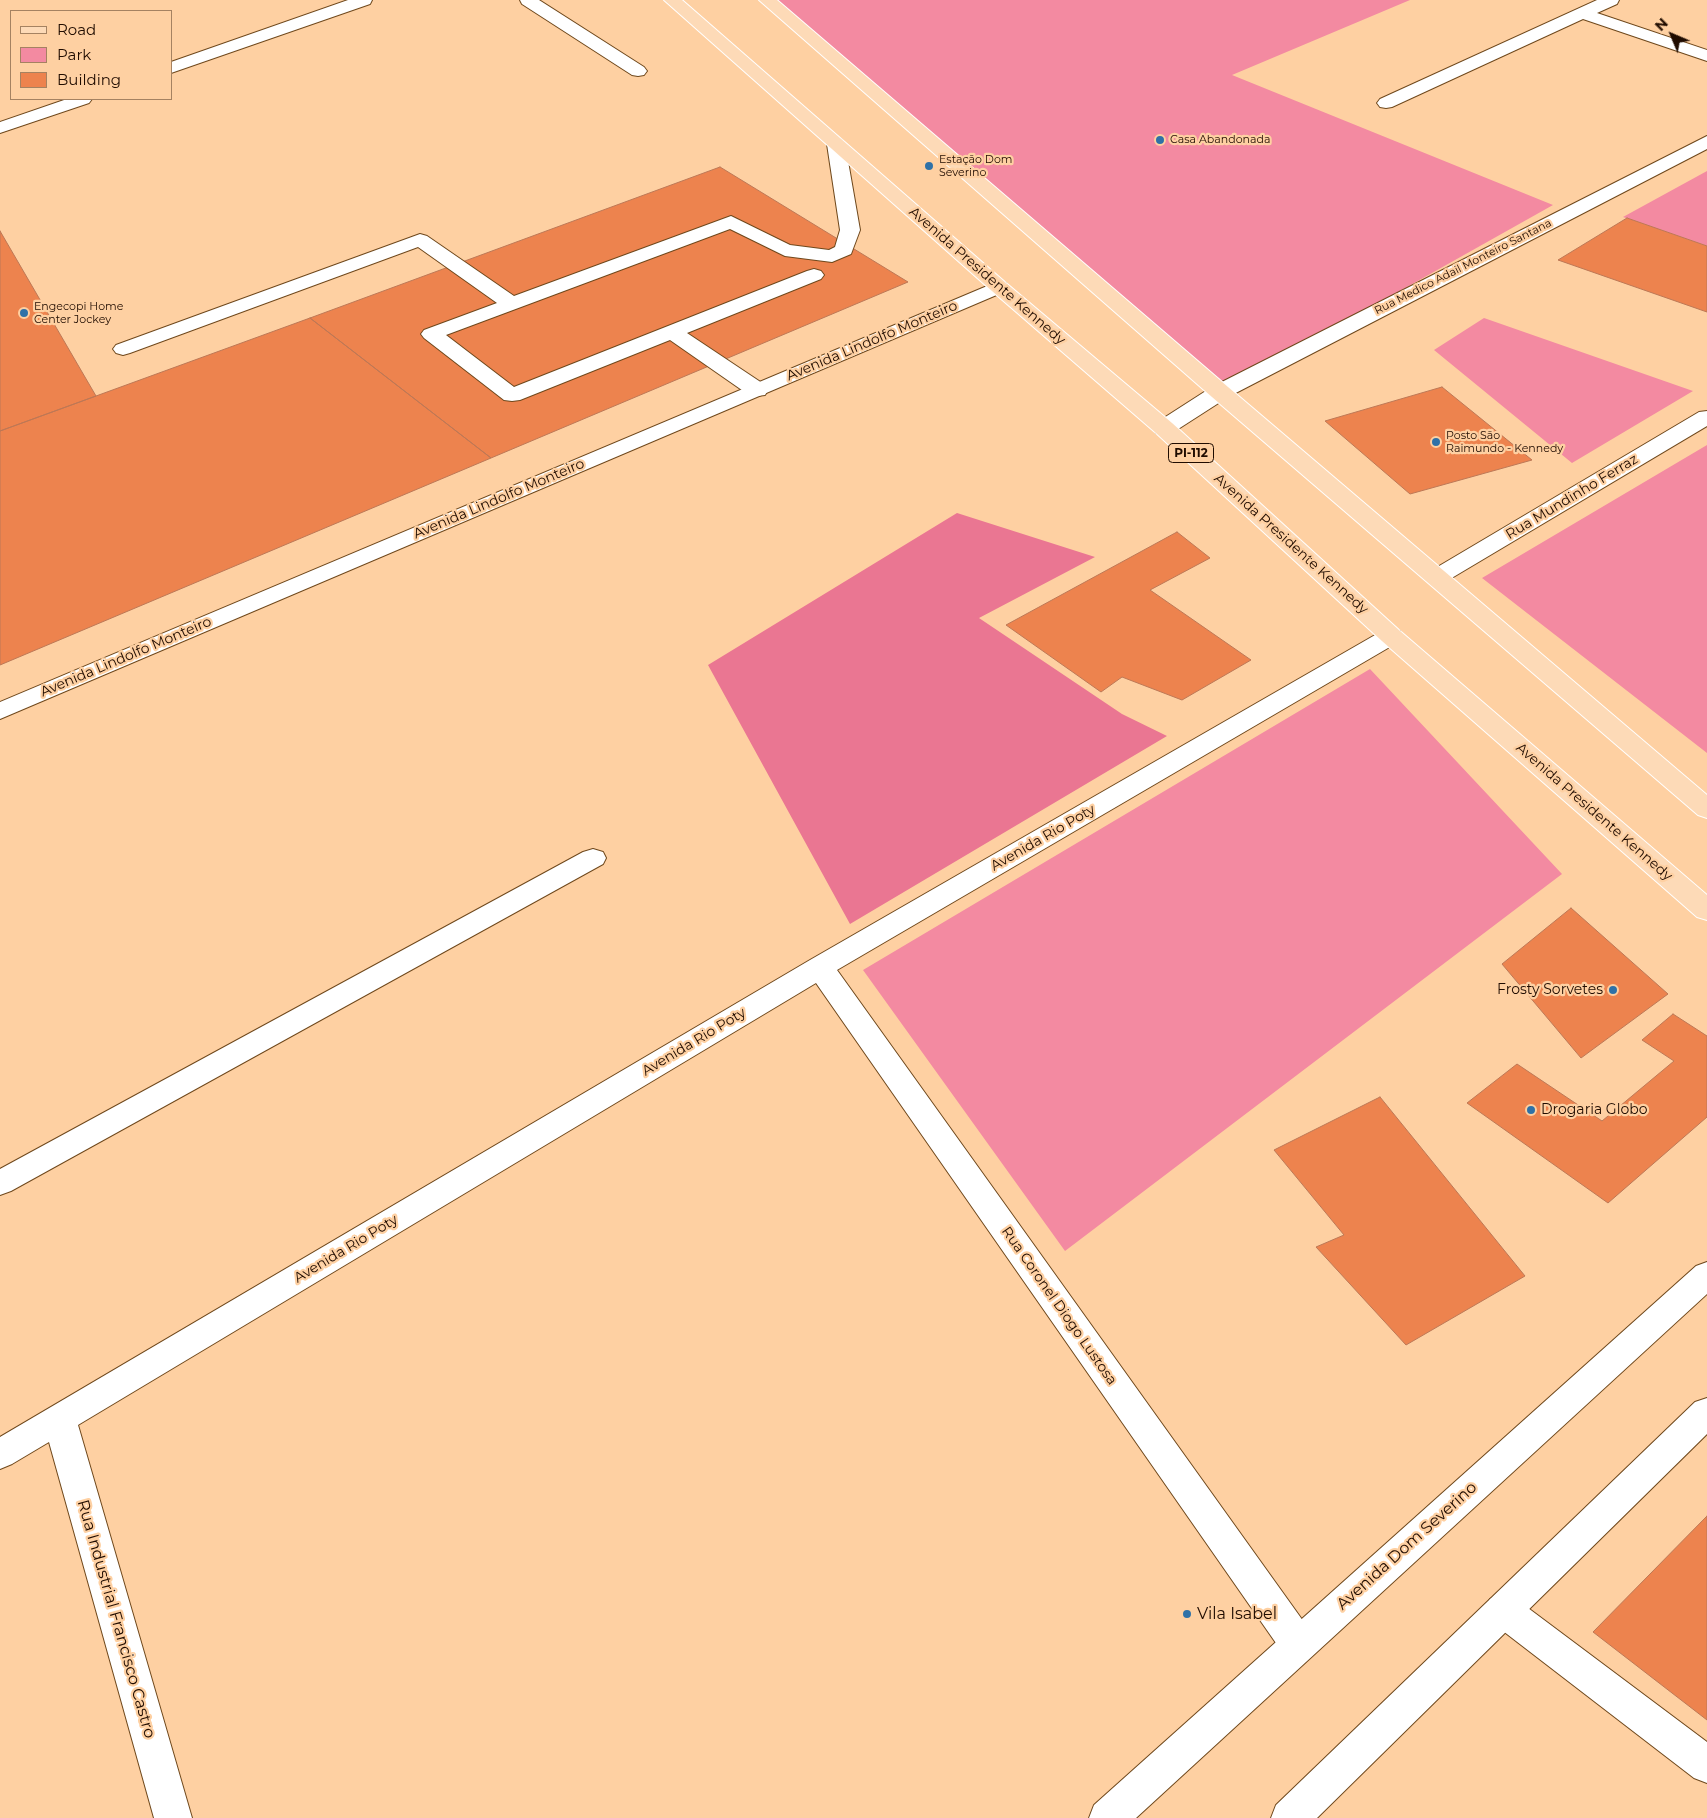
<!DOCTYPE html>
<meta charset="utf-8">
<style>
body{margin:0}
#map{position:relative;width:1707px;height:1818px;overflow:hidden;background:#fed0a2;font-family:Montserrat,sans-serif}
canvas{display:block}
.legend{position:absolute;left:10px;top:10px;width:162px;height:90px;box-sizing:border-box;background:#fed0a2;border:1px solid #a58261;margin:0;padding:6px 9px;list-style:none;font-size:15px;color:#200c00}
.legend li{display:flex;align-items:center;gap:10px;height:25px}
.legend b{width:25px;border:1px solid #a58261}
.north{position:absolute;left:1647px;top:10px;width:50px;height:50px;-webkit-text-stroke:4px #fed0a2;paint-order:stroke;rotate:315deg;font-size:14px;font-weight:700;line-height:20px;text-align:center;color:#200c00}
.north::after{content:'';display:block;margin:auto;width:18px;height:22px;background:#200c00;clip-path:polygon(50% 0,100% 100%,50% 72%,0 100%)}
</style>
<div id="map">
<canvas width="1707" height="1818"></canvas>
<ul class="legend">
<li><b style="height:6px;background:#fddab7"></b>Road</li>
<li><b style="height:14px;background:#f38aa1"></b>Park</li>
<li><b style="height:14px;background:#ed834e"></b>Building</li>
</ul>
<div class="north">N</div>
</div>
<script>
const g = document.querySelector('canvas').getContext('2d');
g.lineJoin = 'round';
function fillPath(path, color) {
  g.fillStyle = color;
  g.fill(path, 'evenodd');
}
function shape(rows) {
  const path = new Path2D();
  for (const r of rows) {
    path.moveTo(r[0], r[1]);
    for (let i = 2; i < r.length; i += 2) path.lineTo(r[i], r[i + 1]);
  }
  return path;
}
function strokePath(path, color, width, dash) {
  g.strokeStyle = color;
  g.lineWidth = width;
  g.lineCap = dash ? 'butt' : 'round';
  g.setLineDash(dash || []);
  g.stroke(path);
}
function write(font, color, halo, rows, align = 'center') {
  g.font = font + ' Montserrat,sans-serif';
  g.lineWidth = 4.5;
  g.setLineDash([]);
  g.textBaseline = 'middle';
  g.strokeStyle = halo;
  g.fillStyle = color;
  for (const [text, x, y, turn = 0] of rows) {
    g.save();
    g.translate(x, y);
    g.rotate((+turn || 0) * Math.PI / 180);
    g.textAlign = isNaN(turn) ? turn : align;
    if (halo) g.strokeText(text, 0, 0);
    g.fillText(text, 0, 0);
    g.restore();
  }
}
fillPath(shape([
 [767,0,1410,0,1232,75,1553,205,1220,392],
 [1707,171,1707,246,1623,217],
 [1484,318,1693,391,1572,463,1434,350],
 [1707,445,1707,753,1482,578],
 [1370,669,1562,874,1065,1251,863,970]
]), '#f38aa1');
fillPath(shape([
 [957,513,1095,557,979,618,1122,714,1167,736,850,924,708,665]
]), '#ea7692');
const building = shape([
 [720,167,908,282,491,458,310,318,720,167],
 [1627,218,1707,246,1707,312,1558,260,1627,218],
 [0,231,96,396,0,431,0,231],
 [310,318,491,458,0,665,0,431,310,318],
 [1442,387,1532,460,1410,494,1325,421,1442,387],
 [1177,532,1210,558,1150,590,1251,660,1182,700,1122,677,1101,692,1006,625,1177,532],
 [1571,908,1668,994,1581,1058,1502,964,1571,908],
 [1673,1014,1707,1036,1707,1117,1608,1203,1467,1103,1517,1064,1602,1121,1674,1061,1642,1040,1673,1014],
 [1380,1097,1525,1276,1406,1345,1316,1247,1344,1235,1274,1150,1380,1097],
 [1707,1516,1707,1720,1593,1632,1707,1516]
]);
fillPath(building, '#ed834e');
strokePath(building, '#bd7856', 1);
const lane = shape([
 [520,0,539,0,644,67,647,71,644,75,638,76,632,75,522,4,520,0],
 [836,138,842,140,845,144,860,230,851,254,832,262,785,256,730,229,446,335,514,387,807,271,814,269,821,271,824,275,821,279,687,333,765,385,768,390,765,395,757,396,749,395,670,340,520,400,512,401,504,400,424,338,421,334,424,330,497,303,418,247,130,353,123,355,116,353,113,349,116,345,420,234,427,236,514,296,731,216,790,245,829,250,835,247,840,230,827,144,830,140,836,138]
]);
const street = shape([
 [348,0,372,0,370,4,171,73,171,62,348,0],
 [1597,0,1619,0,1617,4,1597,13,1707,50,1707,61,1583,19,1392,107,1386,108,1380,107,1377,103,1380,99,1597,0],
 [67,99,92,99,89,103,0,133,0,122,67,99],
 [1707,136,1707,149,1228,397,1172,433,1164,435,1156,433,1153,428,1156,423,1212,387,1707,136],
 [1707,411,1707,426,1445,582,1437,584,1429,582,1425,577,1429,572,1699,412,1707,411],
 [1391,629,1400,631,1403,636,1400,641,837,970,1311,1632,1316,1644,1311,1656,1298,1661,1285,1656,816,983,78,1425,192,1818,154,1818,49,1442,12,1464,0,1469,0,1437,810,960,1382,631,1391,629],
 [593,849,603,852,606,858,603,864,11,1191,0,1195,0,1169,583,852,593,849],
 [1503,1594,1516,1599,1707,1742,1707,1783,1694,1778,1490,1621,1485,1610,1490,1599,1503,1594]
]);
const secondary = shape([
 [999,281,1006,283,1009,287,1006,291,0,719,0,702,999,281],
 [1707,1262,1707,1294,1136,1818,1089,1818,1094,1805,1696,1266,1707,1262],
 [1707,1398,1707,1434,1317,1818,1271,1818,1276,1805,1695,1402,1707,1398]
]);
const primary = shape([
 [664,0,682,0,1006,283,1172,423,1400,631,1707,895,1707,920,1697,917,1382,641,1156,433,992,291,664,0],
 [759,0,777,0,1228,387,1707,795,1707,818,1698,815,1212,397,759,0]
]);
strokePath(lane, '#6f481c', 2);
strokePath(street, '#6f481c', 2);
strokePath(secondary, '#6f481c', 2);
strokePath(primary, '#fff', 2);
fillPath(lane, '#fff');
fillPath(street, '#fff');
fillPath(secondary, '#fff');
fillPath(primary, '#fddab7');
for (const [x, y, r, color] of [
 [1160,140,5,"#2f71a7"],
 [929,166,5,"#2f71a7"],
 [24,313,5,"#2f71a7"],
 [1436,442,5,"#2f71a7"],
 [1613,990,5,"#2f71a7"],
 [1531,1110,5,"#2f71a7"],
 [1187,1614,5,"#2f71a7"]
]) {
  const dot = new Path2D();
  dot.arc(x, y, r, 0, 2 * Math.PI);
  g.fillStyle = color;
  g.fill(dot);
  strokePath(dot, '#fed0a2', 2);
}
write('11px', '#200c00', '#fed0a2', [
 ["Casa Abandonada",1170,140],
 ["Estação Dom",939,160],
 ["Severino",939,173],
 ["Engecopi Home",34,307],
 ["Center Jockey",34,320],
 ["Posto São",1446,436],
 ["Raimundo - Kennedy",1446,449]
], 'left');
write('11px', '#200c00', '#fed0a2', [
 ["Rua Medico Adail Monteiro Santana",1463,267,-27]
]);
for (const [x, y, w] of [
 [1191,453,45]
]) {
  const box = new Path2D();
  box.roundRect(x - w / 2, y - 9.5, w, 19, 4);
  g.fillStyle = '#fed0a2';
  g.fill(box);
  strokePath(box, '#200c00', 1);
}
write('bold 12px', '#200c00', null, [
 ["PI-112",1191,453]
]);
write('14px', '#200c00', '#fed0a2', [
 ["Avenida Presidente Kennedy",987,276,41],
 ["Avenida Lindolfo Monteiro",872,341,-23],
 ["Rua Mundinho Ferraz",1572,497,-31],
 ["Avenida Lindolfo Monteiro",499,499,-23],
 ["Avenida Presidente Kennedy",1291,544,42],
 ["Avenida Lindolfo Monteiro",126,657,-23],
 ["Avenida Presidente Kennedy",1594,812,41],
 ["Avenida Rio Poty",1043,838,-30],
 ["Avenida Rio Poty",694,1042,-31],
 ["Avenida Rio Poty",346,1249,-31],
 ["Rua Coronel Diogo Lustosa",1059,1306,55]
]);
write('14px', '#200c00', '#fed0a2', [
 ["Frosty Sorvetes",1603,990],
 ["Drogaria Globo",1541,1110,"left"]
], 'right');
write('16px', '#200c00', '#fed0a2', [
 ["Avenida Dom Severino",1407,1546,-42],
 ["Rua Industrial Francisco Castro",116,1619,74]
]);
write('16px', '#200c00', '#fed0a2', [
 ["Vila Isabel",1197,1614]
], 'left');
</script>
